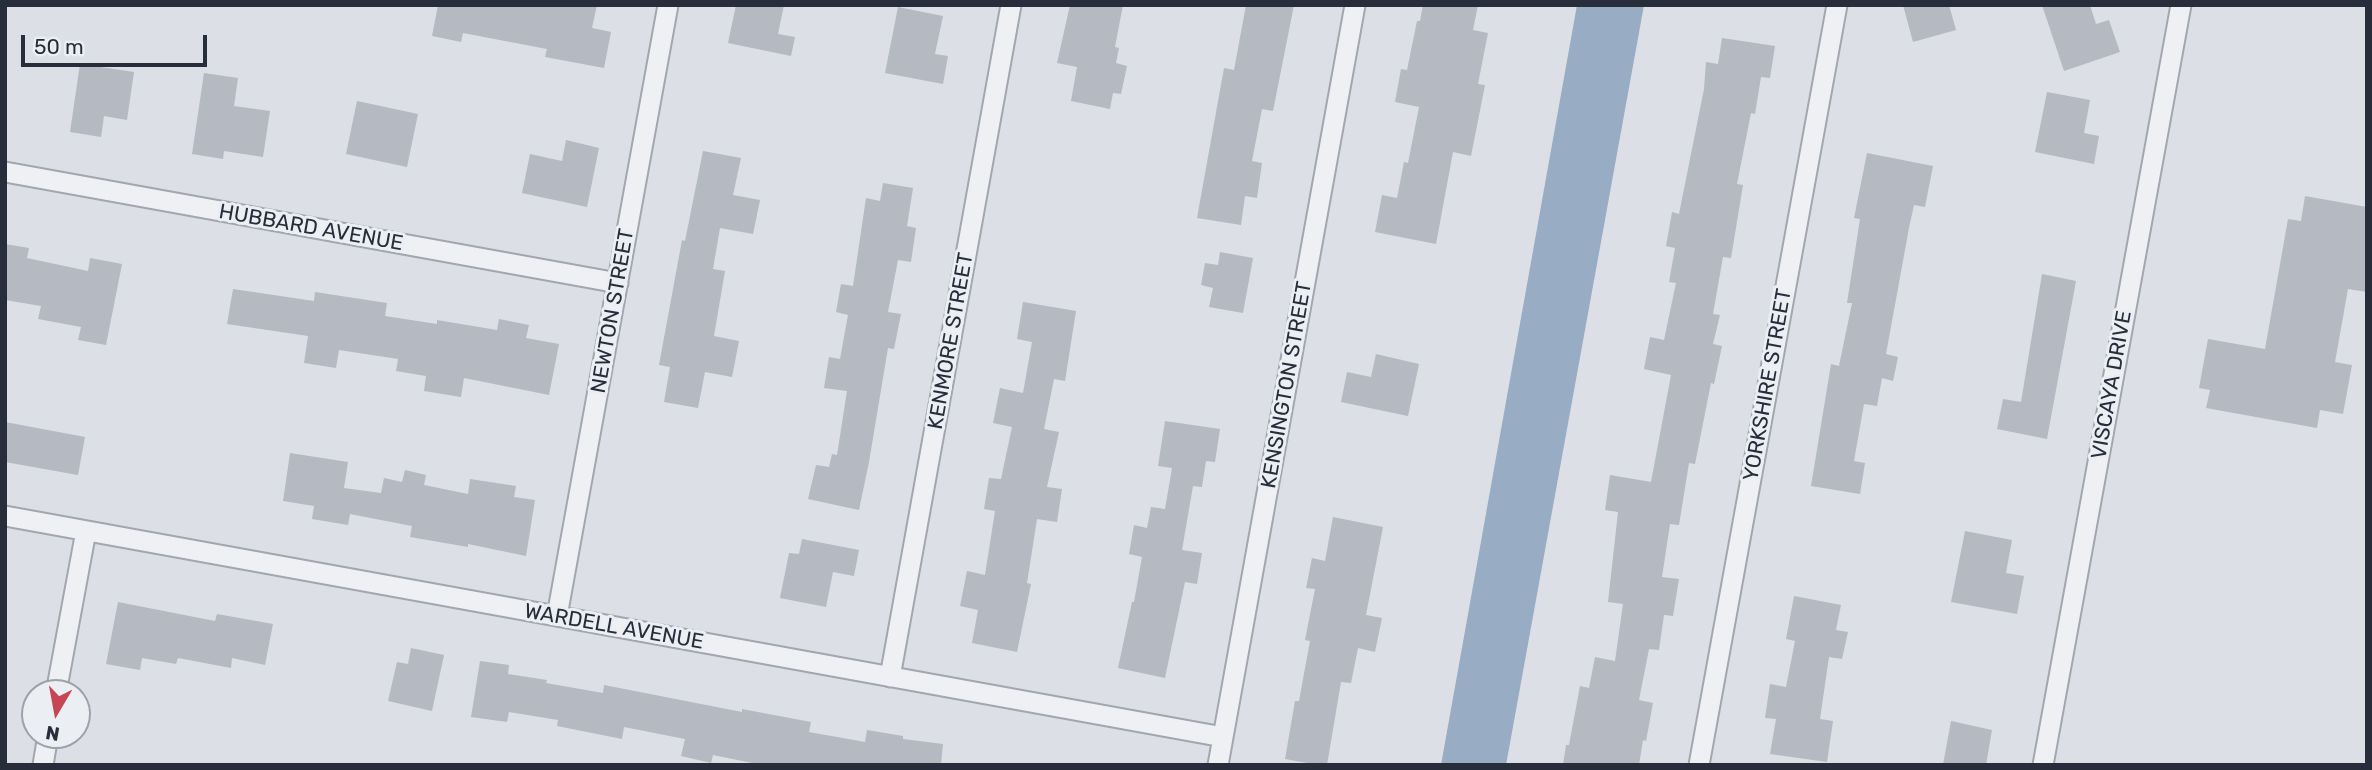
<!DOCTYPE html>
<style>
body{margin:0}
#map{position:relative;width:2372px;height:770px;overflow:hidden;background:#dcdfe5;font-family:Rubik,sans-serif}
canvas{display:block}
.frame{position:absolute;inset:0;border:7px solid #272d3b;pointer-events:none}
.north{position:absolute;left:21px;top:679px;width:70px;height:70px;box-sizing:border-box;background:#ebeef3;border:2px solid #9da1a9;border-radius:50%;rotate:190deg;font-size:19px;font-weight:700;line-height:28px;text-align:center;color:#272d3b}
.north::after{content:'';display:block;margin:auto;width:24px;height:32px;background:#c64654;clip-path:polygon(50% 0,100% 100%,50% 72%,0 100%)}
.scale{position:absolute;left:21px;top:35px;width:186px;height:32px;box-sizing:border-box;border:4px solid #272d3b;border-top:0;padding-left:9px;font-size:21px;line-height:24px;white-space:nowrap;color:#272d3b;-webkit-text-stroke:5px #ebeef3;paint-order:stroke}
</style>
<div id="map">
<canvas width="2372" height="770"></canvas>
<div class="frame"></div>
<div class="north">N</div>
<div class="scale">50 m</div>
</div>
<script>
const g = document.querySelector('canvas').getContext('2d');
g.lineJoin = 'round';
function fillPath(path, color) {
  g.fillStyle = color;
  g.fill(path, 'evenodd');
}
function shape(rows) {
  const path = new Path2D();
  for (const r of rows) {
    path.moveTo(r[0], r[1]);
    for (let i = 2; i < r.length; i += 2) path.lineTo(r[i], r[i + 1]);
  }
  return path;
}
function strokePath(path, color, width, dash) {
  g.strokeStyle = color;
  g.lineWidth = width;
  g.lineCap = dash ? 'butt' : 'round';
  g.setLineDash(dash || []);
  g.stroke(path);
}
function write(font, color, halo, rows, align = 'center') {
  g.font = font + ' Rubik,sans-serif';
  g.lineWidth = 6;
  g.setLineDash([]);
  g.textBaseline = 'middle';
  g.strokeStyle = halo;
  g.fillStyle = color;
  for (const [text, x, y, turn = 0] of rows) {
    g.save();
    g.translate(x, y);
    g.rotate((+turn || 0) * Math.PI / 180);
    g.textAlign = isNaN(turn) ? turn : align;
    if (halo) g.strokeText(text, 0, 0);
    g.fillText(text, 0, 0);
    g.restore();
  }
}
fillPath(shape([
 [1577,5,1644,5,1506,765,1441,765]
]), '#98acc4');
fillPath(shape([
 [438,5,597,5,592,28,611,32,604,68,545,57,547,49,463,33,461,42,432,36],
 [736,5,784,5,778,34,795,37,791,56,728,43],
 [1070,5,1123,5,1115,47,1119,48,1116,63,1127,66,1121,94,1113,93,1110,109,1071,101,1077,67,1057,63],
 [1246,5,1294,5,1273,111,1262,109,1252,161,1262,163,1257,198,1245,196,1241,225,1197,218,1224,68,1234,70],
 [1423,5,1478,5,1473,30,1488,33,1478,84,1485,85,1471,156,1453,152,1436,244,1375,232,1382,195,1397,198,1404,162,1408,163,1419,107,1395,102,1401,69,1407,70,1417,21,1420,21],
 [1903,5,1949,5,1956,30,1913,42],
 [2042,5,2090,5,2096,24,2109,20,2120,52,2064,71],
 [898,7,943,16,935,54,948,56,943,84,885,73],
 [1722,38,1775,46,1770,78,1761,77,1755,114,1751,113,1737,184,1743,185,1731,258,1723,257,1713,314,1720,315,1713,344,1722,346,1714,384,1711,383,1695,464,1689,463,1679,525,1670,524,1662,577,1679,579,1673,616,1664,615,1659,650,1649,649,1639,700,1653,703,1646,741,1643,740,1639,765,1563,765,1566,745,1569,745,1580,686,1589,688,1595,657,1615,661,1623,604,1608,602,1618,512,1605,510,1610,475,1651,482,1671,375,1644,369,1650,337,1664,340,1676,283,1669,282,1675,248,1666,246,1672,212,1679,214,1704,89,1706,62,1718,64],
 [80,64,134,72,127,120,104,116,101,137,70,132],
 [204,73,238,78,234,106,270,111,263,157,224,151,223,159,192,154],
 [2047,92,2090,100,2084,133,2099,136,2094,164,2035,152],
 [357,101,418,114,407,167,346,154],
 [566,140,599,148,587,207,522,193,530,154,562,161],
 [703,151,741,158,733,195,760,200,753,234,720,228,713,269,725,271,714,336,739,341,732,377,705,372,698,408,664,402,670,367,659,365,682,240,685,241],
 [1867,153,1933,166,1925,207,1914,205,1909,228,1886,354,1898,357,1893,381,1882,378,1877,406,1864,404,1854,461,1865,463,1860,494,1811,486,1831,364,1839,366,1852,303,1847,303,1860,219,1854,218],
 [883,183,913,188,907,226,916,228,911,262,898,260,888,312,901,314,894,349,888,348,869,462,859,510,808,499,816,465,829,467,832,454,837,455,847,391,824,388,829,357,840,359,848,315,836,312,841,284,853,286,866,198,880,201],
 [2305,196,2367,207,2367,292,2348,289,2335,362,2352,365,2343,414,2320,410,2317,428,2206,408,2210,390,2199,388,2208,339,2265,349,2288,219,2301,221],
 [5,244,29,248,27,258,88,271,90,258,122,264,106,345,78,340,81,327,38,319,41,306,5,300],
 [1220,252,1253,258,1243,313,1209,307,1213,288,1201,285,1205,263,1218,265],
 [2042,274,2076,281,2047,439,1997,429,2003,399,2021,402],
 [233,289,314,301,315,292,387,303,385,316,437,324,437,320,497,330,499,319,529,325,526,338,559,344,549,395,464,378,461,397,424,391,426,376,396,371,398,359,339,350,336,368,304,363,308,336,227,324],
 [1023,302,1076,311,1065,381,1054,379,1044,429,1059,432,1047,487,1062,489,1057,522,1037,519,1027,583,1031,584,1017,652,972,643,978,610,960,606,967,571,985,575,995,511,984,509,989,478,1001,479,1012,427,993,423,1000,388,1023,393,1032,342,1017,339],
 [1376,354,1419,364,1408,416,1341,402,1347,372,1371,377],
 [1165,421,1220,429,1215,462,1206,461,1202,487,1193,486,1182,550,1202,553,1197,584,1185,582,1165,678,1118,668,1132,602,1134,602,1142,557,1129,554,1134,525,1147,528,1151,507,1165,509,1172,468,1158,466],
 [5,422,85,437,78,475,5,462],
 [290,453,348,462,344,488,381,493,384,478,402,482,405,470,426,475,424,485,468,494,470,479,516,486,514,497,535,500,526,556,468,544,468,547,410,537,412,526,350,514,348,525,312,519,314,506,283,501],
 [1333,517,1383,527,1366,615,1382,618,1375,652,1358,648,1351,683,1341,682,1327,765,1318,765,1285,759,1295,701,1299,701,1310,641,1305,640,1315,589,1306,588,1312,558,1325,561],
 [1965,531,2012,540,2006,573,2024,576,2017,614,1951,602],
 [802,539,859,550,854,576,833,572,826,607,780,598,789,553,799,554],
 [1794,596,1841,605,1836,630,1848,632,1842,659,1829,657,1820,719,1833,721,1827,762,1770,754,1776,719,1765,718,1770,684,1786,687,1795,641,1786,639],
 [118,602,215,621,217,614,273,624,265,665,232,658,231,668,178,658,176,664,142,658,140,670,106,664],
 [411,648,444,655,432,711,388,701,397,662,408,664],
 [480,661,509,665,508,674,547,680,546,683,603,693,604,685,742,712,742,709,811,722,809,732,865,742,867,730,903,736,903,739,943,744,941,765,762,765,713,755,711,763,681,756,685,739,624,727,622,739,557,726,558,720,509,712,507,722,471,717],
 [1951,721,1992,730,1986,765,1943,765]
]), '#b4b9c2');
const street = shape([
 [5,172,618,283],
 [5,516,1223,737],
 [557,616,668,5],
 [890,677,1011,5],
 [56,693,86,531],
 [43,765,48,735],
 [1218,765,1355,5],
 [1699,765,1837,5],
 [2043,765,2181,5]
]);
strokePath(street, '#a2a6af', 23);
strokePath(street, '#eff0f4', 19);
write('21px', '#272d3b', '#ebeef3', [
 ["HUBBARD AVENUE",311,228,10],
 ["NEWTON STREET",613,311,-80],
 ["KENMORE STREET",951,341,-80],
 ["KENSINGTON STREET",1287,385,-80],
 ["YORKSHIRE STREET",1768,385,-80],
 ["VISCAYA DRIVE",2112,385,-80],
 ["WARDELL AVENUE",614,627,10]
]);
</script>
